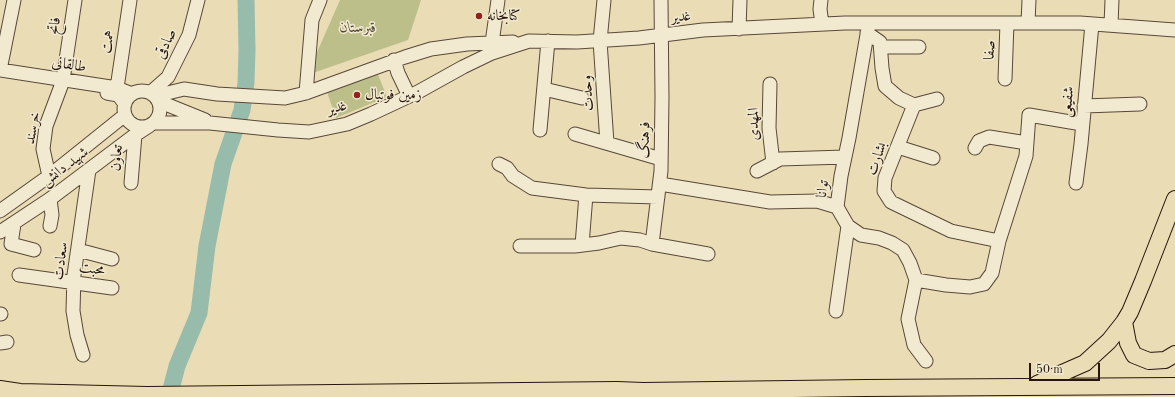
<!DOCTYPE html>
<meta charset="utf-8">
<style>
body{margin:0}
#map{position:relative;width:1175px;height:397px;overflow:hidden;background:#eaddb6;font-family:"Old Standard TT",serif}
canvas{display:block}
.scale{position:absolute;left:1029px;top:363px;width:71px;height:18px;box-sizing:border-box;border:2px solid #27160e;border-top:0;padding-left:5px;font-size:12px;line-height:14px;white-space:nowrap;color:#27160e;-webkit-text-stroke:3px #f1e9d0;paint-order:stroke}
</style>
<div id="map">
<canvas width="1175" height="397"></canvas>
<div class="scale">50 m</div>
</div>
<script>
const g = document.querySelector('canvas').getContext('2d');
g.lineJoin = 'round';
function fillPath(path, color) {
  g.fillStyle = color;
  g.fill(path, 'evenodd');
}
function shape(rows) {
  const path = new Path2D();
  for (const r of rows) {
    if (r.length === 3) {
      path.moveTo(r[0] + r[2], r[1]);
      path.arc(r[0], r[1], r[2], 0, 2 * Math.PI);
      continue;
    }
    path.moveTo(r[0], r[1]);
    for (let i = 2; i < r.length; i += 2) path.lineTo(r[i], r[i + 1]);
  }
  return path;
}
function strokePath(path, color, width, dash) {
  g.strokeStyle = color;
  g.lineWidth = width;
  g.lineCap = dash ? 'butt' : 'round';
  g.setLineDash(dash || []);
  g.stroke(path);
}
function write(font, color, halo, rows, align = 'center') {
  g.font = font + ' "Old Standard TT",Amiri,serif';
  g.lineWidth = 3;
  g.setLineDash([]);
  g.textBaseline = 'middle';
  g.strokeStyle = halo;
  g.fillStyle = color;
  for (const [text, x, y, turn = 0] of rows) {
    g.save();
    g.translate(x, y);
    g.rotate((+turn || 0) * Math.PI / 180);
    g.textAlign = isNaN(turn) ? turn : align;
    if (halo) g.strokeText(text, 0, 0);
    g.fillText(text, 0, 0);
    g.restore();
  }
}
fillPath(shape([
 [340,0,421,0,408,40,307,75],
 [377,72,387,97,336,118,327,92]
]), '#bcbf8a');
strokePath(shape([
 [169,397,177,366,199,313,207,246,223,164,242,110,246,83,247,50,246,0]
]), '#98bcac', 17);
const minor = shape([
 [604,0,600,41,607,143],
 [821,0,820,9,822,24],
 [869,23,849,138,841,176,837,207,848,226,861,235,879,238,892,243,903,250,910,263,916,280,908,319,914,345,926,361],
 [1028,23,1029,0],
 [1111,25,1112,0],
 [739,29,740,0],
 [867,33,880,42,882,68,885,86,899,98,914,105,885,178,884,191,891,202,951,231,999,241],
 [492,43,498,0],
 [881,47,919,47],
 [394,60,398,73,409,96],
 [0,70,117,88,132,94],
 [0,70,14,0],
 [1005,79,1007,23],
 [63,80,75,0],
 [770,84,769,128,773,163],
 [117,88,130,0],
 [544,89,582,98],
 [142,109,18],
 [107,93,118,95,125,104],
 [150,93,168,77,189,35,198,0],
 [306,93,312,20,320,0],
 [155,96,184,89,217,94,285,98,306,93,405,57,431,49,467,44,513,42],
 [158,101,205,120],
 [914,105,937,99],
 [1084,106,1140,104],
 [154,123,210,123,278,130,309,132,347,124,371,114,418,92,463,67,492,53,529,41,577,42,639,38,703,30,845,23,1080,23,1175,30],
 [540,130,548,41],
 [575,134,661,159],
 [898,147,933,158],
 [975,148,979,141,989,137,1027,143],
 [499,164,507,168,513,176,532,188,586,195,658,197],
 [757,171,780,159,845,157],
 [49,176,43,149,46,126,61,86],
 [131,183,135,135],
 [1076,183,1081,144,1092,24],
 [660,184,770,202,817,201,837,207],
 [0,211,49,176,125,115],
 [14,224,11,244,34,250],
 [50,226,52,215,50,199],
 [0,232,50,199,135,135,149,126],
 [652,244,661,171,662,97,661,0],
 [582,245,586,195],
 [520,246,575,246,599,243,621,238,640,240,652,244,708,254],
 [78,250,112,259],
 [19,275,112,288],
 [916,280,946,285,970,287,984,284,992,273,999,241,1026,156,1029,115,1082,124],
 [836,311,848,226],
 [0,314,1,314],
 [0,343,7,342],
 [83,355,77,335,73,311,74,275,89,170]
]);
const major = shape([
 [1124,322,1128,343,1134,355,1149,361,1165,360,1175,354],
 [1037,384,1085,363,1109,341,1124,322,1130,312,1143,281,1175,199],
 [0,389,20,392,147,395,617,390,643,391,865,388,1175,386]
]);
strokePath(minor, '#584838', 15);
strokePath(major, '#27160e', 18);
strokePath(minor, '#f1e9d0', 13);
strokePath(major, '#eaddb6', 16);
for (const [x, y, r, color] of [
 [479,16,4,"#8f2418"],
 [357,95,4,"#8f2418"]
]) {
  const dot = new Path2D();
  dot.arc(x, y, r, 0, 2 * Math.PI);
  g.fillStyle = color;
  g.fill(dot);
  strokePath(dot, '#f1e9d0', 1.5);
}
write('15px', '#27160e', '#f1e9d0', [
 ["کتابخانه",487,16],
 ["زمین فوتبال",365,95]
], 'left');
write('15px', '#27160e', '#f1e9d0', [
 ["غدیر",681,17,-7],
 ["فاتح",55,26,-81],
 ["همت",108,42,-81],
 ["صادقی",166,44,-65],
 ["صفا",990,50,-88],
 ["طالقانی",69,65,9],
 ["وحدت",588,93,-94],
 ["شفیعی",1068,102,-85],
 ["غدیر",337,108,-16],
 ["المهدی",754,124,-91],
 ["خرسند",33,128,-79],
 ["فرهنگ",645,140,-89],
 ["تعاون",117,158,-85],
 ["بشارت",877,159,-71],
 ["شهید دانش",65,167,-37],
 ["توانا",823,189,-83],
 ["سعادت",61,261,-83],
 ["محبت",92,269,8]
]);
write('italic 15px', '#544933', '#f1e9d0', [
 ["قبرستان",358,28]
]);
</script>
